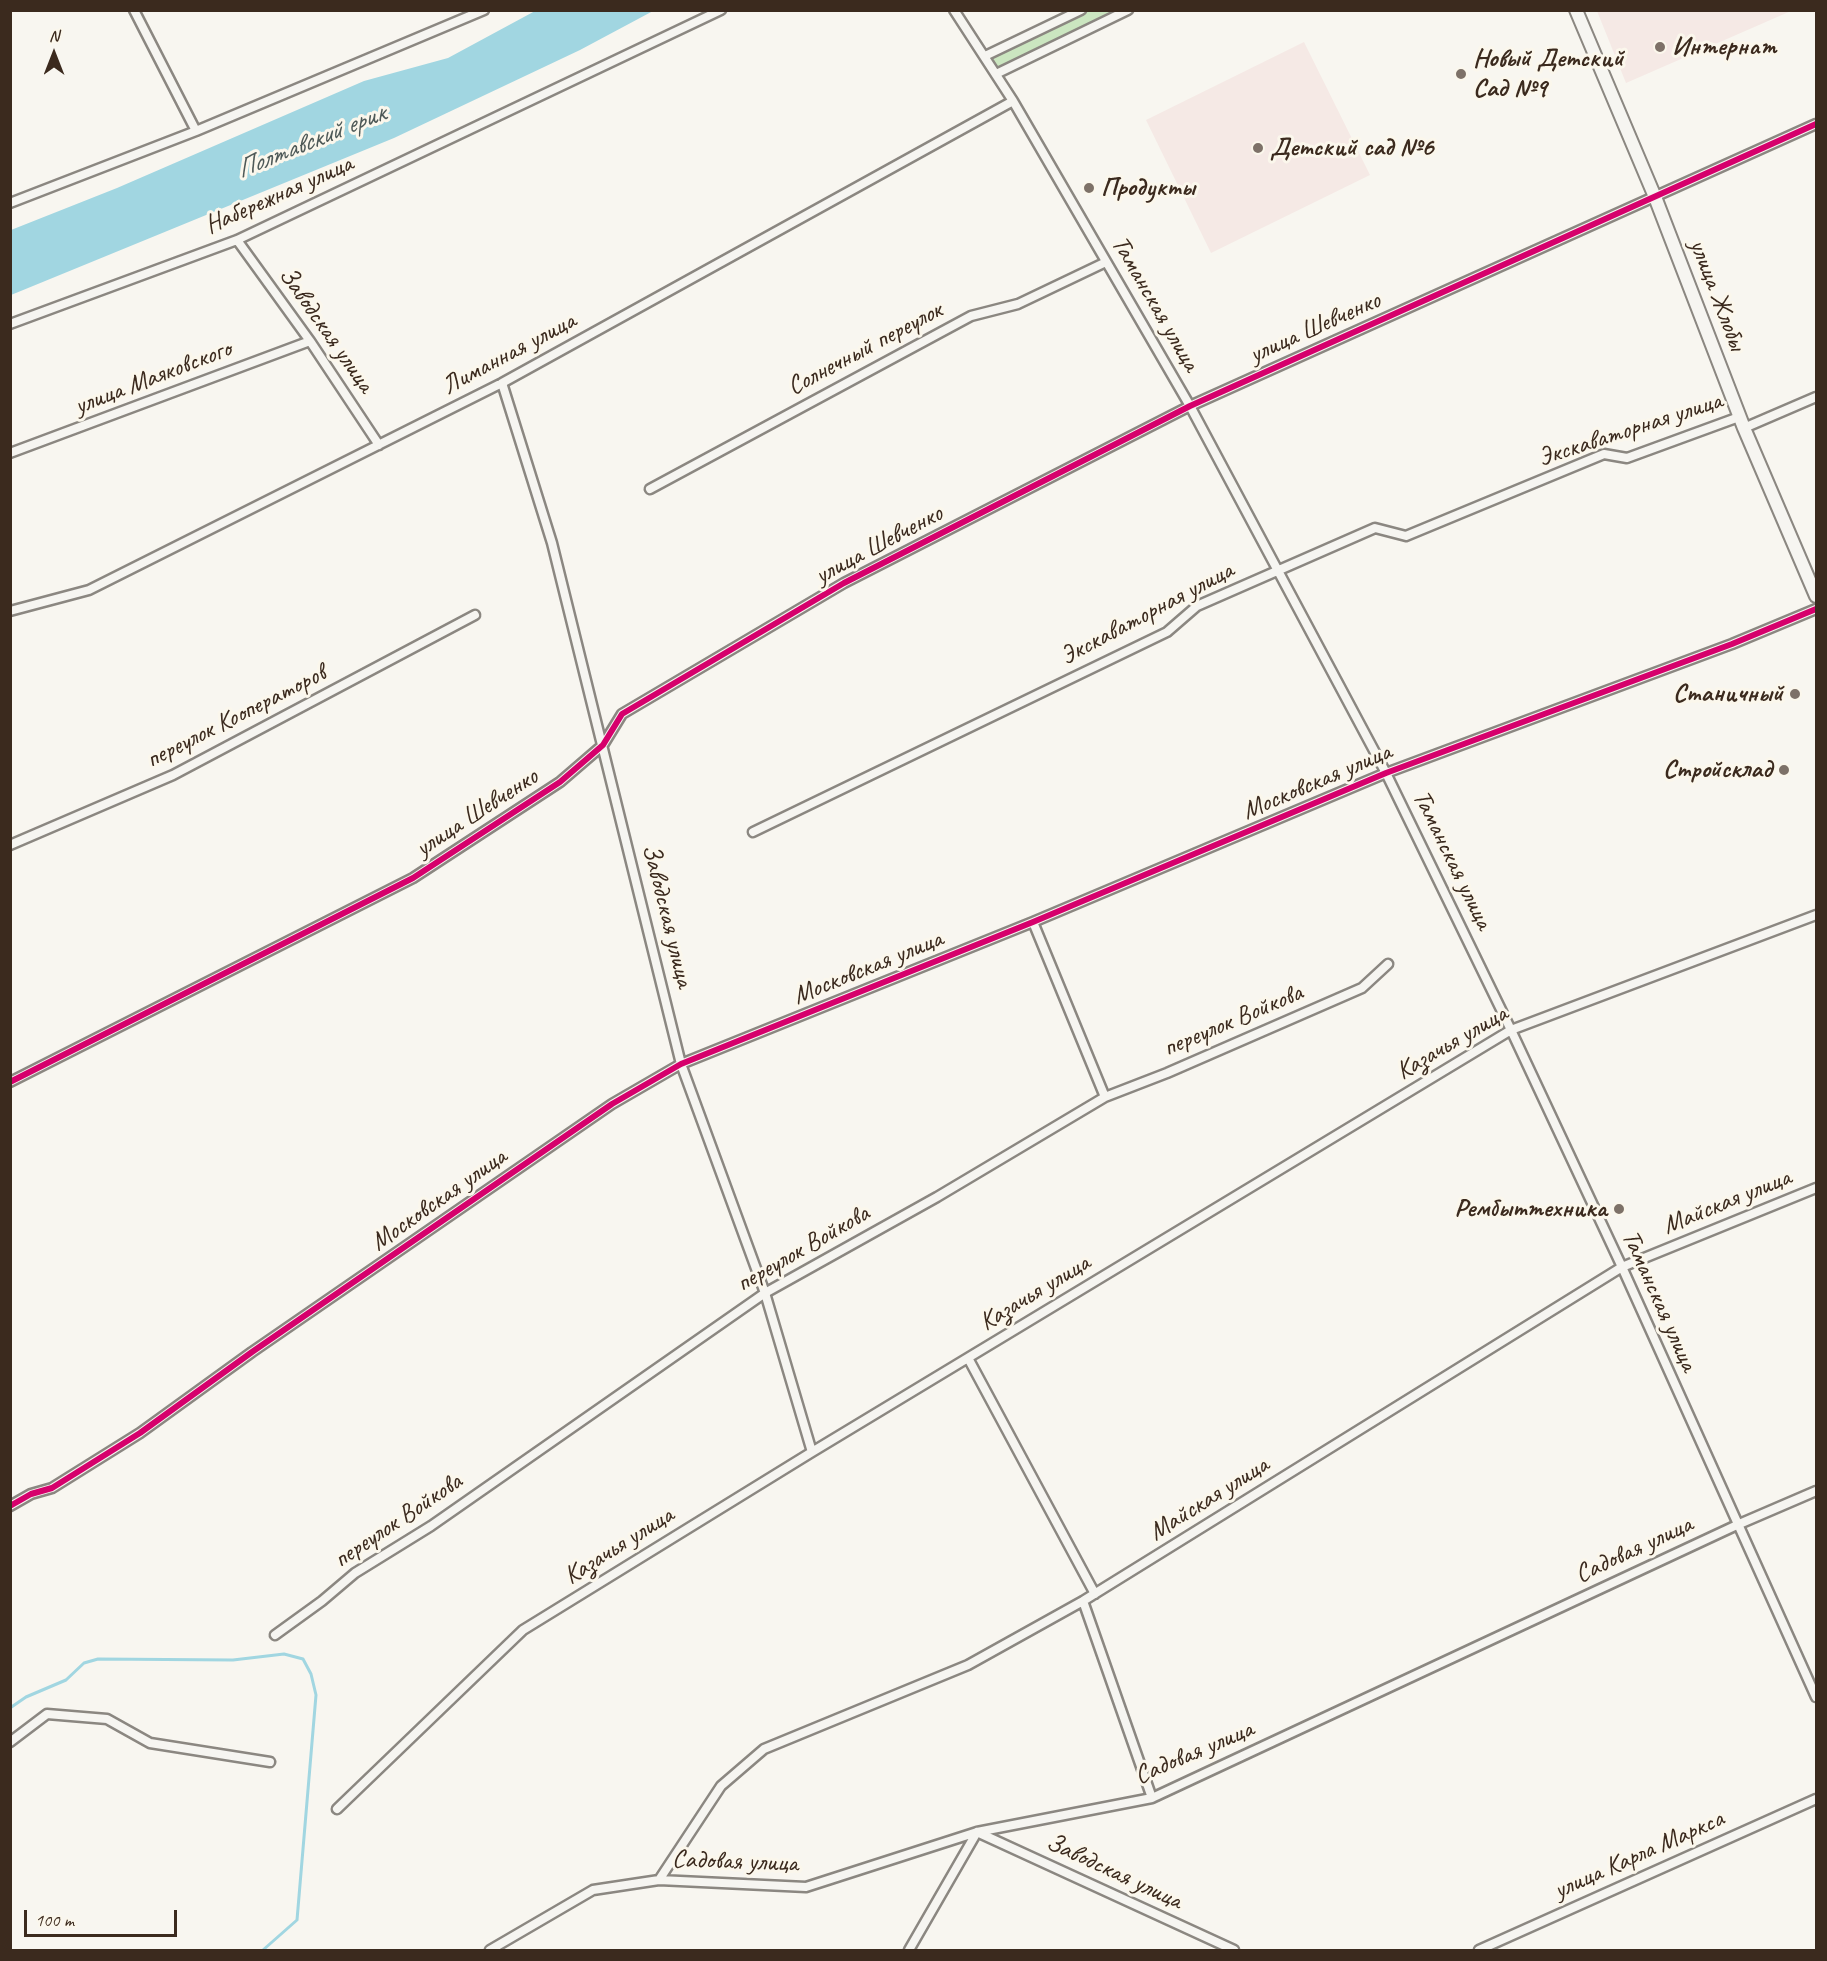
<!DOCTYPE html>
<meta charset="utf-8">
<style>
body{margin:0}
#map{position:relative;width:1827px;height:1961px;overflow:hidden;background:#f8f6f0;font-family:Caveat,sans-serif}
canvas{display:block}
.frame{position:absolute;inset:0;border:12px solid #3b2a1e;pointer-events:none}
.north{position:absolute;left:24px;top:24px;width:60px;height:60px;-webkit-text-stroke:4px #fbf7ec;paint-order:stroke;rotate:0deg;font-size:16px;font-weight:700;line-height:24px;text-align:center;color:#3b2a1e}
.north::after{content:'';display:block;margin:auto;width:21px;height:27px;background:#3b2a1e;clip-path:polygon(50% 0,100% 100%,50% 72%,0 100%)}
.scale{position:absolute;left:24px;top:1910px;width:153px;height:27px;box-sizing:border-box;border:3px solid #3b2a1e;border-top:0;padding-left:8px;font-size:18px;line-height:21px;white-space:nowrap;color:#3b2a1e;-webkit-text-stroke:4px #fbf7ec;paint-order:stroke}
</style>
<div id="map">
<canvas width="1827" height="1961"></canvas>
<div class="frame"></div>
<div class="north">N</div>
<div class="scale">100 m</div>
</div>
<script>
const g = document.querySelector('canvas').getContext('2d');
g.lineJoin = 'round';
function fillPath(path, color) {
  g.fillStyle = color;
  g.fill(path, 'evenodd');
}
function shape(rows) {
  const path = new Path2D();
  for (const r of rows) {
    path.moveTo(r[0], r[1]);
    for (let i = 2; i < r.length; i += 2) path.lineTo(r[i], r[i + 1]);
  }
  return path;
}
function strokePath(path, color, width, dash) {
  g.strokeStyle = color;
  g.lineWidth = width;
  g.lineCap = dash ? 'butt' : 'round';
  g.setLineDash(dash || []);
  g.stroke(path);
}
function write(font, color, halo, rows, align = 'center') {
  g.font = font + ' Caveat,sans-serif';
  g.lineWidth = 6;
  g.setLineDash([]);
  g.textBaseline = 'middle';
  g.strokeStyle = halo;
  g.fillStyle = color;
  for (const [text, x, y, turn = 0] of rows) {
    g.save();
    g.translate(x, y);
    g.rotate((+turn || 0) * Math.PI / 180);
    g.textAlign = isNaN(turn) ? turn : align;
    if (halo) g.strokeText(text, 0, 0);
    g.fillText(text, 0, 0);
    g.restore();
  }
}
fillPath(shape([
 [1597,11,1791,11,1626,83],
 [1304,42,1370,175,1211,253,1146,120]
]), '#f5e9e5');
fillPath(shape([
 [1085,11,1126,11,997,71,988,57]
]), '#cbe6c0');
fillPath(shape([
 [535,11,653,11,580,50,394,138,11,295,11,230,117,188,364,81,448,58]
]), '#a1d6e1');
strokePath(shape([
 [10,1708,26,1697,66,1680,84,1663,98,1659,233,1660,284,1654,303,1659,311,1674,316,1695,297,1920,263,1950]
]), '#a1d6e1', 3);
const street = shape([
 [134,10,196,131],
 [954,10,1013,101,1190,406,1386,773,1511,1030,1622,1267,1816,1697],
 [985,56,1081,10],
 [996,74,1128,10],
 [10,203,196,131,484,10],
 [237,240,310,341,379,445],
 [10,324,237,240,721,10],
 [502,383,552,543,681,1064,765,1293,812,1452],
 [1744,428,1816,397],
 [10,453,310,341],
 [650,489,971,316,1018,304,1106,262],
 [10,611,89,590,502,383,1013,101],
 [753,832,1167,632,1197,606,1375,528,1406,536,1604,454,1627,458,1739,417],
 [10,845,173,775,475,615],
 [1033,922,1105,1097],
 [10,1082,413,878,560,782,603,745,622,714,844,583,1190,406,1816,124],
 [968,1358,1095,1594],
 [10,1506,31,1494,52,1488,140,1433,252,1352,612,1104,681,1064,1033,922,1386,773,1732,644,1816,609],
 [1083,1601,1152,1798],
 [275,1635,322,1601,355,1573,431,1526,765,1293,937,1197,1105,1097,1167,1073,1362,988,1388,964],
 [10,1742,47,1714,107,1719,150,1743,270,1762],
 [337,1809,523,1630,812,1452,1511,1030,1816,915],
 [659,1880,721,1786,764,1749,968,1665,1083,1601,1622,1267,1816,1188],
 [490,1950,593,1890,659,1880,806,1887,977,1832,1152,1798,1737,1525,1816,1491],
 [909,1950,977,1832,1234,1950],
 [1479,1950,1816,1799]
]);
const secondary = shape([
 [1576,10,1655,197,1744,428,1816,596]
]);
strokePath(street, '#8b8781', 13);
strokePath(secondary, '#8b8781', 16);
strokePath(street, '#f6f5f1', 8);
strokePath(secondary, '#f6f5f1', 12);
strokePath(shape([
 [10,1082,413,878,560,782,603,745,622,714,844,583,1190,406,1816,124],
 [10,1506,31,1494,52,1488,140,1433,252,1352,612,1104,681,1064,1033,922,1386,773,1732,644,1816,609]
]), '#d6006c', 6);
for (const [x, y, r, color] of [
 [1660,47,6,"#7d7168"],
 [1461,74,6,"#7d7168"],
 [1258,148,6,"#7d7168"],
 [1089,188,6,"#7d7168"],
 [1795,694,6,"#7d7168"],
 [1784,770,6,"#7d7168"],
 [1619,1209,6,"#7d7168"]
]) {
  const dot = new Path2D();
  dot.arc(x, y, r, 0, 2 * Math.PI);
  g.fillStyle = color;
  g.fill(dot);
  strokePath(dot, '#fbf7ec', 2);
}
write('bold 26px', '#3b2a1e', '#fbf7ec', [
 ["Интернат",1672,47],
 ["Новый Детский",1473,59],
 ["Сад №9",1473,89],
 ["Детский сад №6",1270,148],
 ["Продукты",1101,188],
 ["Станичный",1783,694,"right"],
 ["Стройсклад",1772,770,"right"],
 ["Рембыттехника",1607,1209,"right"]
], 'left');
write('26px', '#3b2a1e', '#fbf7ec', [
 ["Набережная улица",279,195,-24],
 ["улица Жлобы",1717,295,69],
 ["Таманская улица",1155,304,60],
 ["улица Шевченко",1315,328,-24],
 ["Заводская улица",326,330,55],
 ["Солнечный переулок",865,349,-28],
 ["Лиманная улица",509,354,-28],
 ["улица Маяковского",153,378,-21],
 ["Экскаваторная улица",1630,430,-18],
 ["улица Шевченко",879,545,-28],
 ["Экскаваторная улица",1147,614,-28],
 ["переулок Кооператоров",236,717,-27],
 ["Московская улица",1317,782,-23],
 ["улица Шевченко",477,813,-33],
 ["Таманская улица",1452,860,64],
 ["Заводская улица",667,916,76],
 ["Московская улица",868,968,-22],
 ["переулок Войкова",1233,1021,-23],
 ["Казачья улица",1452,1043,-30],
 ["Московская улица",439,1200,-35],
 ["Майская улица",1727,1202,-22],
 ["переулок Войкова",803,1249,-30],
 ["Казачья улица",1035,1293,-31],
 ["Таманская улица",1659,1301,66],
 ["Майская улица",1209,1499,-32],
 ["переулок Войкова",398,1521,-34],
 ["Казачья улица",619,1546,-32],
 ["Садовая улица",1634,1550,-25],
 ["Садовая улица",1194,1753,-23],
 ["улица Карла Маркса",1639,1855,-24],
 ["Садовая улица",735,1862,2],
 ["Заводская улица",1114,1872,25]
]);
write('italic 27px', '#4e5957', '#fbf7ec', [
 ["Полтавский ерик",311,142,-22]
]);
</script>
